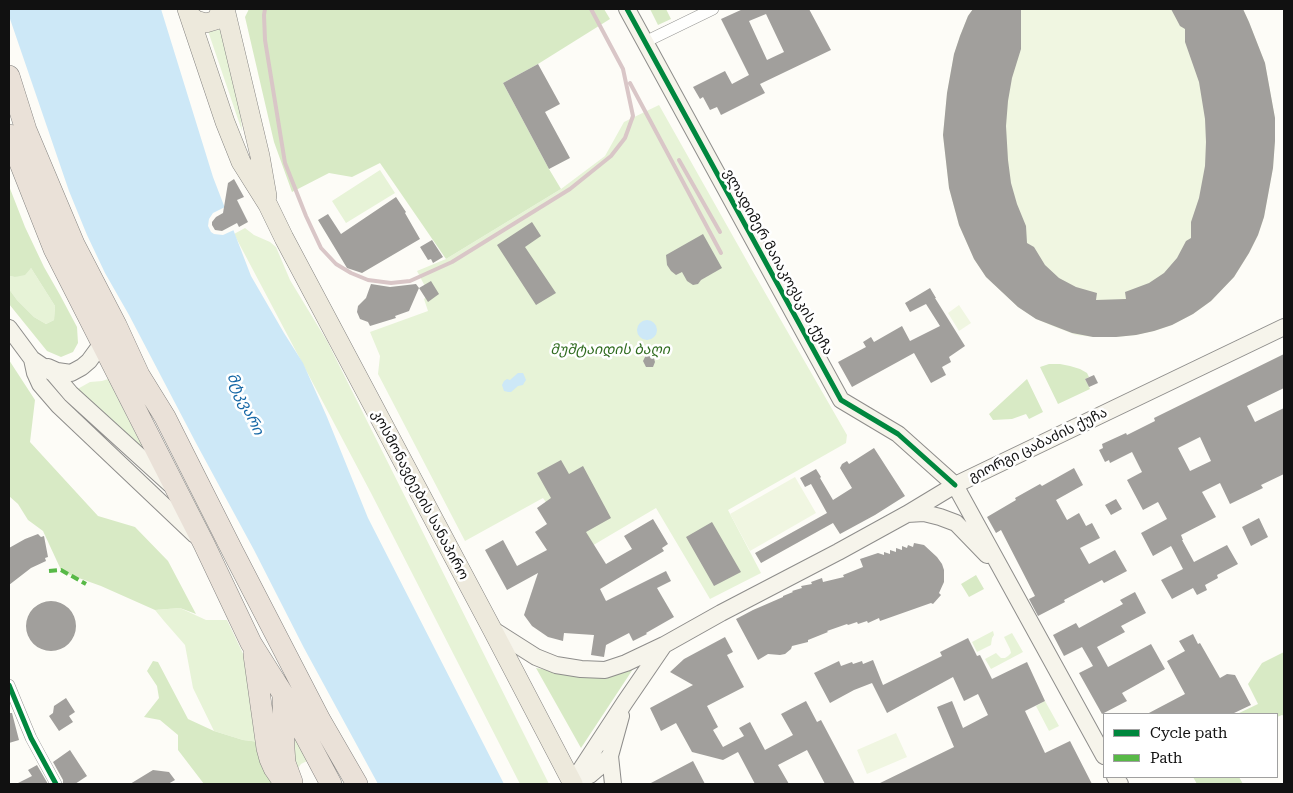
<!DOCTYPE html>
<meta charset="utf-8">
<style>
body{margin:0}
#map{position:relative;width:1293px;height:793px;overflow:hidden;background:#fdfcf7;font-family:"Roboto Serif",serif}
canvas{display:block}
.frame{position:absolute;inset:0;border:10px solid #111;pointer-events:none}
.legend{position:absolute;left:1103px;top:713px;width:175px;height:65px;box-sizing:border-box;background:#fff;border:1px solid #a0a0a0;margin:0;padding:6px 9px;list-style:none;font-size:15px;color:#111}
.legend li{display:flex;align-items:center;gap:10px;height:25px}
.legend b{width:25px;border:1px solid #a0a0a0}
</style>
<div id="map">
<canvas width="1293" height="793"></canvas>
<div class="frame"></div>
<ul class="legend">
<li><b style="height:6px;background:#00873e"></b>Cycle path</li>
<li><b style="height:6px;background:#58b947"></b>Path</li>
</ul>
</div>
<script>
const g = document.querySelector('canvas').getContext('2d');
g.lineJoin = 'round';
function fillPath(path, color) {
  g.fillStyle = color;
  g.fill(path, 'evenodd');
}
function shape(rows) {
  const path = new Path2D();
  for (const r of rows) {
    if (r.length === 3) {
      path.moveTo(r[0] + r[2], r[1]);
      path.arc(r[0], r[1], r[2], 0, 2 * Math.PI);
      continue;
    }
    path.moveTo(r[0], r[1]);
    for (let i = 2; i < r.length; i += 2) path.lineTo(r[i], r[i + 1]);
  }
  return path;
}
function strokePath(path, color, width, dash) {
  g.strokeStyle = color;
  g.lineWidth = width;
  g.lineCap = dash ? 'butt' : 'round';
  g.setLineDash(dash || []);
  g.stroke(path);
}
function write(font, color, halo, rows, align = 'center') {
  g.font = font + ' "Roboto Serif","Noto Sans Georgian",serif';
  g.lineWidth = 5;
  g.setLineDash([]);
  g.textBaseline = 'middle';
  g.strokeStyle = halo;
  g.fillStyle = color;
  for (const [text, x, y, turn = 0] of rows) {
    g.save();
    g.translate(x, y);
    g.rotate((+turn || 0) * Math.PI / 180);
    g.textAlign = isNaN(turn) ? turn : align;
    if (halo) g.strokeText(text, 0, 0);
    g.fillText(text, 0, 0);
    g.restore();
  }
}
fillPath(shape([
 [223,26,238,86,242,131,208,31,219,30],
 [659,105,752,270,847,435,846,443,728,510,761,573,710,599,656,508,580,553,543,498,465,541,378,374,380,356,370,332,428,311,424,299,429,294,417,271,446,259,561,189,605,156,624,122],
 [380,170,395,193,346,223,332,201],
 [245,228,254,235,270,242,276,247,290,280,327,341,549,784,520,784,371,493,234,234],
 [31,268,55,306,54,320,46,324,34,317,17,300,9,289,9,276,15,277],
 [108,379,148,458,74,391,90,382,102,381],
 [180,608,206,620,227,620,256,681,268,743,243,740,214,731,193,688,185,645,164,621,155,610],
 [993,631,994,635,992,638,991,645,977,652,972,642],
 [1012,633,1023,652,991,669,985,659,996,653,1001,658,1005,658,1008,656,1011,653,1010,649,1004,637],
 [1045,701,1059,726,1049,731,1036,706],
 [290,714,307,761,301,764,294,774]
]), '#e7f3d7');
fillPath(shape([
 [249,9,604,9,610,19,538,64,503,83,549,169,561,189,446,259,380,163,352,177,329,173,292,192,274,142,245,17],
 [650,9,666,9,671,19,658,25],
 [9,186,25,227,44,267,60,295,77,327,78,343,73,352,61,357,47,351,9,304,9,289,17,300,34,317,46,324,54,320,55,306,31,268,25,275,15,277,9,276],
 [9,360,35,400,30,442,98,516,135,527,168,561,196,614,180,608,155,610,101,586,62,572,43,531,28,520,18,504,9,496],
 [1049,364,1060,364,1070,366,1080,369,1087,373,1089,377,1085,379,1090,389,1058,404,1040,367],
 [1027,379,1043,412,1029,419,1026,414,1012,419,993,420,989,414],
 [976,575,984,589,969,597,961,584],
 [1284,652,1284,716,1282,715,1277,717,1277,714,1237,714,1258,704,1248,684,1262,663],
 [153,661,158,662,188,719,214,731,243,740,268,743,281,784,204,784,178,750,178,735,160,720,144,717,159,698,157,686,147,671],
 [635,666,581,748,536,668,575,675],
 [1193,777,1239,777,1243,784,1197,784]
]), '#d8eac5');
fillPath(shape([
 [973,9,1243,9,1249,22,1265,63,1275,118,1275,141,1273,168,1264,217,1258,235,1249,253,1234,277,1211,301,1193,314,1172,325,1154,331,1136,335,1116,337,1093,337,1076,335,1055,327,1036,319,1018,307,986,277,974,259,959,225,949,188,943,135,947,93,954,54,960,36,968,16],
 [959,305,971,323,959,331,948,313],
 [795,477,816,513,750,551,730,514],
 [896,733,907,757,867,774,857,750]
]), '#f0f6e1');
fillPath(shape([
 [9,9,161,9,213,177,251,276,284,333,303,363,327,417,368,518,504,784,378,784,304,648,254,550,196,443,129,315,105,273,87,235,69,191,9,16],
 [647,330,10],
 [518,373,523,373,524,375,526,380,524,383,523,385,518,386,511,392,508,392,504,391,502,385,504,381,507,379,510,380]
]), '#cde8f7');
fillPath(shape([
 [227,206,236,229,223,235,214,234,211,232,208,226,209,219,213,213]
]), '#fdfcf7');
fillPath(shape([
 [743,9,809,9,831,50,760,84,765,93,721,115,717,107,710,110,703,97,700,99,693,87,725,71,732,84,749,75,721,19],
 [766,14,784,52,767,60,749,21],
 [973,9,1021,9,1021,49,1012,78,1008,101,1006,126,1008,160,1011,183,1017,204,1026,226,1027,243,1034,247,1045,265,1059,278,1076,287,1097,293,1096,300,1126,299,1125,292,1149,283,1164,273,1177,258,1186,241,1191,238,1191,222,1199,198,1205,166,1206,142,1205,119,1199,82,1185,42,1185,29,1180,26,1171,9,1243,9,1249,22,1265,63,1275,118,1275,141,1273,168,1264,217,1258,235,1249,253,1234,277,1211,301,1193,314,1172,325,1154,331,1136,335,1116,337,1093,337,1072,333,1036,319,1018,307,986,277,974,259,959,225,949,188,943,135,947,93,954,54,960,36,968,16],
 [538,64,560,104,545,112,570,158,549,169,503,83],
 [234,179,244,197,237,200,248,222,239,227,237,223,222,231,215,230,212,225,212,222,216,217,223,213,228,183],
 [396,197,406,212,405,213,420,239,362,273,347,268,318,220,328,214,341,234],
 [532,222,541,236,525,247,556,293,536,305,497,245],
 [703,234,722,268,701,280,698,284,693,285,687,281,682,272,676,275,671,271,667,265,666,255],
 [432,240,443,257,433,263,431,259,428,260,420,247],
 [431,281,439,294,428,302,419,288],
 [371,284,390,287,416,284,419,288,409,311,395,316,396,318,370,326,368,322,360,319,357,312,358,306,366,298],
 [930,288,936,298,935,298,965,346,949,357,951,362,942,367,946,375,931,383,914,353,852,387,838,362,866,347,863,342,871,337,874,342,902,326,910,341,940,326,926,304,910,312,905,303],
 [1284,354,1284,388,1247,406,1255,422,1284,408,1284,474,1261,485,1263,488,1230,504,1220,483,1202,492,1216,517,1181,535,1183,540,1182,540,1194,562,1227,545,1238,564,1217,575,1218,578,1205,585,1207,590,1197,595,1193,588,1172,599,1161,580,1183,569,1171,546,1153,556,1141,533,1167,519,1158,502,1143,510,1127,480,1142,472,1132,452,1110,463,1109,460,1105,462,1099,450,1103,448,1102,444,1126,433,1127,435,1155,421,1154,418],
 [1200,437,1211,461,1190,471,1178,448],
 [646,355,653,355,655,362,653,367,646,367,643,361],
 [1094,375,1098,383,1089,387,1085,379],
 [874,448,905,496,875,515,840,534,833,523,761,563,755,553,827,513,811,484,805,487,800,478,816,469,821,477,820,478,833,500,852,488,840,468,842,464,847,461,849,464],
 [561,460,569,474,583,466,611,518,586,532,606,564,632,549,624,536,653,519,668,544,662,548,664,551,600,589,606,601,666,571,671,581,657,588,674,617,646,633,647,634,633,641,629,633,606,645,604,657,591,655,594,635,564,633,563,641,548,637,532,626,524,615,538,573,507,590,485,550,503,540,517,566,547,550,535,532,547,524,537,508,551,498,537,473],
 [1074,468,1083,485,1056,500,1067,520,1079,513,1086,526,1092,523,1100,538,1080,548,1089,564,1115,550,1127,571,1104,583,1102,580,1064,600,1065,602,1038,616,1029,599,1035,596,1001,530,996,533,987,517,1016,500,1015,498,1040,484,1042,486],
 [1116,499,1122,509,1111,515,1105,505],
 [1259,518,1268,537,1251,546,1242,527],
 [712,522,741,572,714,586,686,537],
 [38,534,41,537,44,536,48,557,45,558,46,561,31,568,9,585,9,548,25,539],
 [914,543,924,545,937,557,942,564,944,570,944,582,939,593,941,595,933,604,931,603,880,621,879,618,868,623,867,621,858,624,857,622,848,625,847,624,827,631,828,632,808,640,808,642,792,646,791,649,785,654,780,655,768,654,758,660,736,619,753,610,783,597,783,596,793,592,792,591,802,588,801,586,812,584,811,582,822,578,823,582,844,577,843,575,863,567,860,559,878,553,884,555,884,552,890,554,890,550,896,552,896,548,902,550,902,546,907,548,908,545,913,547],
 [1135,592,1146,613,1121,626,1125,632,1097,647,1108,667,1151,644,1165,669,1122,693,1127,701,1102,714,1079,673,1093,666,1082,647,1064,656,1053,635,1076,623,1079,628,1123,604,1120,600],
 [51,626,25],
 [1193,634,1198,644,1200,643,1220,678,1227,674,1235,675,1251,705,1232,714,1147,714,1185,694,1167,661,1185,651,1179,641],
 [725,637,733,652,727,655,744,687,707,706,718,727,713,730,723,747,744,736,739,728,750,722,765,750,793,735,781,714,806,701,817,722,821,720,855,784,825,784,807,750,778,765,789,784,755,784,738,752,723,760,692,752,676,723,661,731,650,708,693,685,670,672,684,659],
 [968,638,977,656,980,655,992,679,1027,662,1045,701,1025,711,1045,753,1070,741,1092,784,878,784,954,747,937,707,952,701,963,728,988,715,978,694,964,701,953,677,887,713,872,683,854,690,830,703,814,673,839,661,841,666,852,662,853,664,862,661,863,664,873,660,883,685,942,656,940,652],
 [66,698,75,712,69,716,73,722,59,731,49,716,53,713,54,706],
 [9,713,12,713,19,740,9,743],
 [70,750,87,776,75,784,63,784,63,780,53,762],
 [693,761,705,784,649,784],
 [37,765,48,784,16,784,32,776,28,770],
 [153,770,169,772,175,780,168,784,130,784]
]), '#a19f9c');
const street = shape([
 [645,42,713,9],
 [9,685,31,738,56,784]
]);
const secondary = shape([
 [627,9,841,400,898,434,955,485,1104,756],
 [9,328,32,359,54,374,71,394,170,484],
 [32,359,35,373,40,384,59,406,195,535],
 [48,367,57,371,71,373,82,367,89,361,108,335],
 [907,514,924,513,940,517,956,523,987,555],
 [492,629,536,657,556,665,581,669,605,670,626,663,664,645,721,613,838,552,907,514,955,485,1284,327],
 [1115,777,1120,784],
 [572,783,625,702,664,645],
 [572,783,590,775,597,769,610,756],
 [613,784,610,756,621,716]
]);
const primary = shape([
 [187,9,225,122,241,162,268,205,284,238,492,629,573,784],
 [225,9,260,156,267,196],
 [189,15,196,20,206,23,216,20,219,15,220,9]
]);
const highway = shape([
 [9,76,26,130,74,244,116,325,139,375,165,417,232,550,320,720,357,784],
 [9,135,54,249,204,544,251,643,283,694,331,784],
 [254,655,267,748,270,759,274,768,285,784],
 [283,697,284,749,285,763,292,782]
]);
strokePath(street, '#979795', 12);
strokePath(secondary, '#8e8d8b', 18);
strokePath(primary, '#858482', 20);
strokePath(highway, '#858482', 22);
strokePath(street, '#fffffe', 11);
strokePath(secondary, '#f6f4eb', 16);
strokePath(primary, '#ede9dc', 19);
strokePath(highway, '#eae1d8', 21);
strokePath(shape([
 [265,9,264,15,265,40,285,163,306,216,321,248,336,264,351,273,368,280,391,283,410,281,452,262,570,189,611,156,625,138,633,116,623,69,591,9],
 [630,83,721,253],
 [679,160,720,232]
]), '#d9c6c7', 4);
strokePath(shape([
 [49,571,61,570,86,584]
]), '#58b947', 4, [8, 4]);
strokePath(shape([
 [627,9,841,400,898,434,955,485],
 [9,685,31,738,56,784]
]), '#00873e', 5);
write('14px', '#111', '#fff', [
 ["ვლადიმერ მაიაკოვსკის ქუჩა",778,262,61],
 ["გიორგი ცაბაძის ქუჩა",1038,445,-26],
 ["კოსმონავტების სანაპირო",420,495,62]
]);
write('italic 14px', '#2f6b1f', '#fff', [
 ["მუშტაიდის ბაღი",610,350]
]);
write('italic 15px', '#1768a6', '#fff', [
 ["მტკვარი",245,404,65]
]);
</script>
